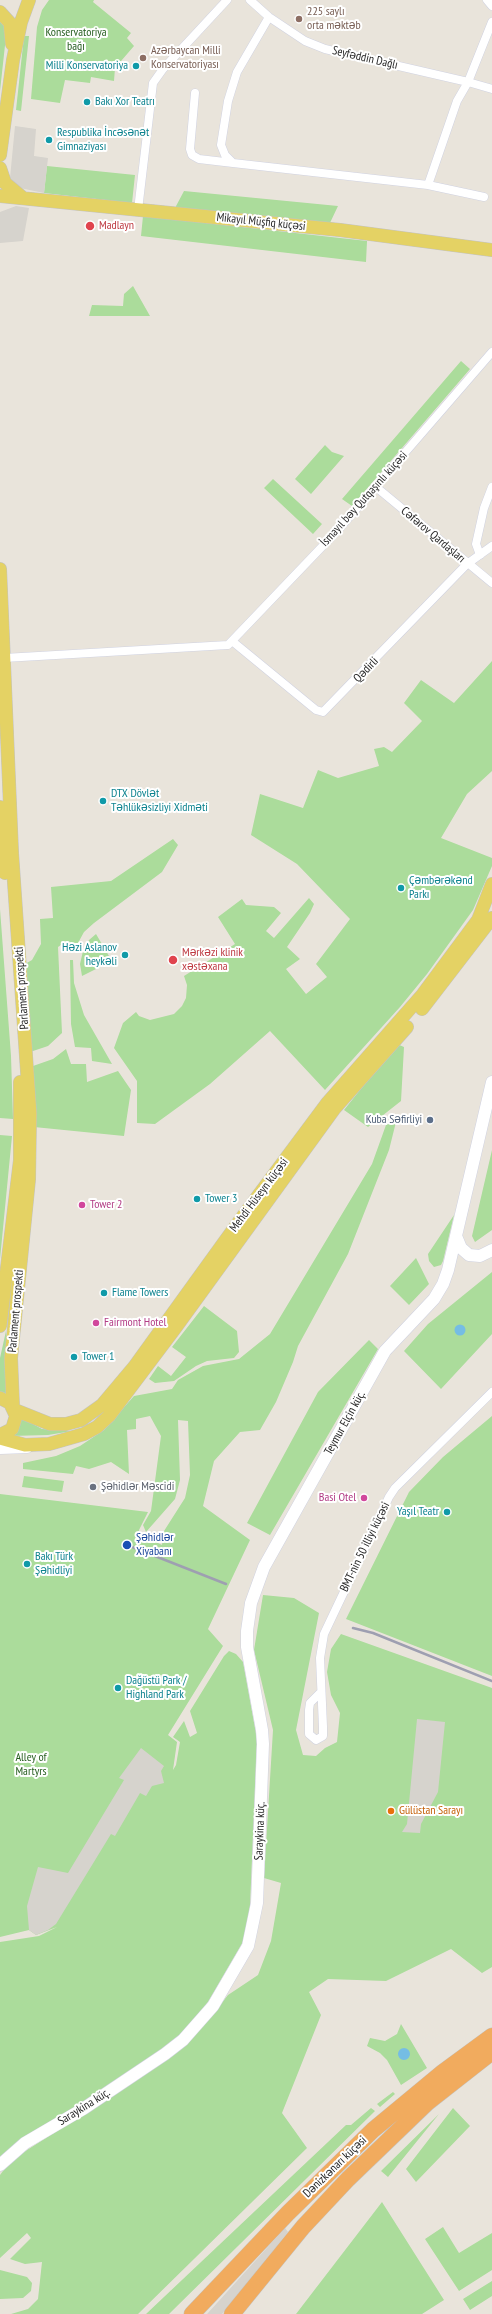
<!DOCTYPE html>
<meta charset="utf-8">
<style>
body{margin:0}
canvas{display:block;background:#e9e4db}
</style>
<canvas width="492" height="2314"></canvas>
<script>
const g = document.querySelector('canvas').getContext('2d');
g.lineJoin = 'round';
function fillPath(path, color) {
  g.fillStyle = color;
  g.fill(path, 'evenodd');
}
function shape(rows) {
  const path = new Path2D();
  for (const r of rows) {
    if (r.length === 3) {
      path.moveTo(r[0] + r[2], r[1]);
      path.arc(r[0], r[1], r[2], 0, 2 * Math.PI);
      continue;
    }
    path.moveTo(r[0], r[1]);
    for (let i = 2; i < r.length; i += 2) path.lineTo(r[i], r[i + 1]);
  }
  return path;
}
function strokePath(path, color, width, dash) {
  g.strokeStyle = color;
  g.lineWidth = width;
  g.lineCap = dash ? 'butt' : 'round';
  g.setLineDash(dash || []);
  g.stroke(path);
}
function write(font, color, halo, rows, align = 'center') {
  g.font = font + ' "PT Sans Narrow",sans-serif';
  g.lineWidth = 4;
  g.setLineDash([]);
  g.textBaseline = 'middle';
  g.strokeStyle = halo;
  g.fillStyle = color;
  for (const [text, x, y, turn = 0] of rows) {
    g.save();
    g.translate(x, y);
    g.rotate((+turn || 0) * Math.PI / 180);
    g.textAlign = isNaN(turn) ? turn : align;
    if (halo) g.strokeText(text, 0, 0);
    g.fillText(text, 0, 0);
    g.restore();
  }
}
fillPath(shape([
 [49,0,94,0,93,2,131,33,127,38,134,46,115,68,114,81,91,77,90,83,65,80,60,103,31,99,37,27,42,10],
 [0,17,7,27,0,91],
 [24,36,29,36,21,111,16,110],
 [47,166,135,175,132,203,44,193],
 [184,191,338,206,329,225,175,208],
 [143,216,367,241,366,262,141,236],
 [133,286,150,316,89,316,92,305,123,306,124,294],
 [461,361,470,369,352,506,342,499],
 [325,445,332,452,344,456,311,494,295,479],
 [273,479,322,524,313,534,264,488],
 [492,661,492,771,467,794,441,838,492,858,492,866,473,910,427,974,400,1007,325,1090,270,1031,210,1084,155,1124,137,1123,137,1081,114,1048,123,1023,136,1012,139,1016,150,1020,174,1014,182,1006,186,998,187,985,184,976,235,944,218,917,242,899,246,905,274,907,281,913,266,931,274,938,309,898,314,904,310,913,287,947,300,959,286,969,306,994,327,977,316,964,350,919,297,864,251,835,260,794,303,808,318,770,338,778,379,766,374,749,384,747,392,752,422,721,404,703,421,680,454,703],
 [173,839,178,845,162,872,94,923,84,932,78,943,61,945,58,947,62,1033,48,1046,30,1052,25,964,32,960,41,944,40,919,53,918,51,887,111,881],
 [0,909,11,1056,13,1119,0,1118],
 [96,934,109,956,109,960,106,964,82,976,80,964,83,951,89,940],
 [70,960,73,960,74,983,84,1015,112,1064,92,1061,91,1048,75,1047,71,1024],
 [397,1044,404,1047,401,1101,368,1127,344,1110],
 [66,1049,71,1064,86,1064,87,1082,118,1071,131,1090,124,1136,34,1127,33,1066,53,1059],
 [397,1118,389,1150,348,1254,298,1346,293,1362,276,1402,260,1430,240,1432,214,1461,203,1506,250,1540,208,1629,223,1646,168,1735,177,1742,173,1770,176,1765,180,1742,173,1737,184,1721,190,1737,197,1733,190,1711,224,1656,229,1651,236,1654,243,1662,257,1739,250,1906,247,1935,208,2002,177,2039,0,2159,0,1942,39,1936,57,1927,36,1935,29,1930,0,1937,0,1494,148,1512,139,1530,140,1534,162,1545,164,1531,185,1498,190,1475,188,1421,178,1420,180,1480,175,1499,146,1532,143,1525,151,1511,161,1436,150,1416,136,1419,136,1429,127,1430,129,1474,111,1462,89,1469,76,1466,73,1474,23,1469,23,1463,56,1456,80,1446,104,1430,134,1396,172,1389,178,1380,203,1366,239,1359,270,1334,372,1164,386,1125],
 [0,1135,12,1136,0,1259],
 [492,1150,492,1230,475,1242,472,1236],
 [454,1215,443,1261,441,1265,434,1267,429,1261,428,1254],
 [416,1258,429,1284,409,1305,390,1286],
 [492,1272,492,1334,441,1389,404,1351,428,1324],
 [204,1306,237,1331,239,1352,234,1358,207,1361,196,1366,174,1381,155,1383,149,1379,158,1366,171,1376,186,1357,172,1347],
 [6,1331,9,1396,0,1394,0,1358],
 [369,1340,378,1349,270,1535,247,1523,318,1392],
 [492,1416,492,1676,346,1619,409,1492,443,1457],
 [20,1417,42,1429,72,1431,48,1435,10,1436],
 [24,1476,64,1481,62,1492,22,1487],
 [263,1595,294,1598,319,1613,296,1730,303,1755,316,1756,325,1748,337,1742,340,1713,331,1695,327,1672,331,1649,341,1634,492,1688,492,1967,482,1973,451,1949,386,1981,328,1979,309,1992,321,2015,282,2113,307,2148,138,2314,11,2314,28,2309,38,2299,42,2262,25,2264,10,2259,31,2238,27,2233,0,2258,0,2175,3,2171,16,2157,131,2084,183,2047,206,2023,228,1995,258,1975,271,1941,281,1883,264,1878,273,1730,254,1650],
 [401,2024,427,2068,401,2085,387,2060,380,2053,367,2046,370,2038,385,2041,397,2034],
 [393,2092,395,2094,380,2107,377,2104],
 [371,2108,375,2111,169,2314,146,2314,346,2125,351,2125],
 [453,2108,470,2126,416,2182,406,2169],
 [439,2114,388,2177,381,2171],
 [382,2202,444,2300,422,2314,296,2314],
 [443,2227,459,2253,492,2233,492,2270,459,2291,425,2239],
 [0,2270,27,2277,32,2283,31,2291,23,2298,0,2299],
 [492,2281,492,2296,470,2310,463,2299]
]), '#abdc9b');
fillPath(shape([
 [15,126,36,129,34,156,48,158,44,193,20,188,10,178],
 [16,206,29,208,23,241,0,243,0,212],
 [417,1719,445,1722,438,1792,421,1824,420,1833,402,1832,407,1824],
 [141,1748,164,1766,161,1771,164,1783,152,1786,146,1796,140,1793,115,1836,111,1834,56,1924,48,1930,36,1935,29,1930,27,1906,38,1867,68,1873,124,1780,119,1778],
 [285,2228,288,2232,222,2314,207,2314]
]), '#d6d3cd');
fillPath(shape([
 [460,1330,5.5],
 [404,2054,6]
]), '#75bde4');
const street = shape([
 [250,0,269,17,305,41,325,49,468,82,492,89],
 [487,0,492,6],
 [269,17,237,72,228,101,221,145,225,155,233,163,428,185,484,197],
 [195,93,190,149,192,155,199,159,233,163],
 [428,185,457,101,468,82,492,22],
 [138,210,153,83,163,69,227,0],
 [376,487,492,583],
 [480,555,476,544,484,508,492,487],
 [232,641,316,710,323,712,467,564,492,546],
 [4,658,228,645,338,530,492,352],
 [321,1692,310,1703,309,1710,309,1734,316,1740,323,1736,323,1727,320,1658,324,1634,389,1497,395,1488,492,1392]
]);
const secondary = shape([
 [456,1236,461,1248,469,1255,480,1256,492,1250],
 [0,1448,27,1447],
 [0,2165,25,2143,83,2109,165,2054,183,2040,213,2006,248,1946,257,1903,263,1744,262,1730,247,1647,247,1631,251,1603,264,1567,385,1351,434,1299,443,1284,448,1270,492,1082]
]);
const primary = shape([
 [0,12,10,23,12,44],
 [0,155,13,60,21,22,29,0],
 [0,168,5,183,23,198],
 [0,196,340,230,492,250],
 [0,569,12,853,30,1114,29,1179,11,1358,13,1407],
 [0,807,5,873],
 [422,1009,492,918],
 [0,1326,20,1160,20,1082],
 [0,1398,10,1403,16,1416,12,1429,0,1435],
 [15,1410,50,1424,66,1424,81,1420,102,1405,134,1367,243,1216,328,1102,423,994,478,920,492,884],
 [0,1438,25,1445,49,1444,84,1434,97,1427,109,1416,176,1327,335,1108,407,1027]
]);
const highway = shape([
 [192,2314,288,2213,373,2130,443,2072,492,2036],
 [232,2314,303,2227,348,2179,427,2103,492,2052]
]);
strokePath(street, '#d0d2e0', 9);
strokePath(secondary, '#d0d2e0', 13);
strokePath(primary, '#c3c3c3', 14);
strokePath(highway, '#c3c3c3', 17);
strokePath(street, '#fff', 8);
strokePath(secondary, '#fff', 12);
strokePath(primary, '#e4d264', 13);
strokePath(highway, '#f1ab5e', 16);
strokePath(shape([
 [127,1545,226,1584],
 [353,1628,373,1633,492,1681]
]), '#9e9fb1', 2.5);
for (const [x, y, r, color] of [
 [299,19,4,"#8d6e63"],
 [143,58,4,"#8d6e63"],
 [136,66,4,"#0f9aa8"],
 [87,102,4,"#0f9aa8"],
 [49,140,4,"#0f9aa8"],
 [90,226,5,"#e0444e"],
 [103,801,4,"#0f9aa8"],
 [401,888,4,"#0f9aa8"],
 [125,955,4,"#0f9aa8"],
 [173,960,5,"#e0444e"],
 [430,1120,4,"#5c6f8a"],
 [197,1199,4,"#0f9aa8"],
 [82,1205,4,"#d1479c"],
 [104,1293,4,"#0f9aa8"],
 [96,1323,4,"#d1479c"],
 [74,1357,4,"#0f9aa8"],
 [93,1487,4,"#6b7280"],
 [364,1498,4,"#d1479c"],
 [447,1512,4,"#0f9aa8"],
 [127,1545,5,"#1a4fb4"],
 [27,1564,4,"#0f9aa8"],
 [118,1688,4,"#0f9aa8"],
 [391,1811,4,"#e8710a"]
]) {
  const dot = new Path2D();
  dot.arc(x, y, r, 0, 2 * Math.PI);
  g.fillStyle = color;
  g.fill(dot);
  strokePath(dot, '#fff', 1.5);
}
write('12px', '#785e54', '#fff', [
 ["225 saylı",307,12],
 ["orta məktəb",307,26],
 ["Azərbaycan Milli",151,51],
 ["Konservatoriyası",151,65]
], 'left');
write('12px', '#265e1f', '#fff', [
 ["Konservatoriya",76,33],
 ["bağı",76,47],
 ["Alley of",31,1758],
 ["Martyrs",31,1772]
]);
write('12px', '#282828', '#fff', [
 ["Seyfəddin Dağlı",365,58,13],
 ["Mikayıl Müşfiq küçəsi",261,222,6],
 ["İsmayıl bəy Qutqaşınlı küçəsi",364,499,-48],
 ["Cəfərov Qardaşları",433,535,40],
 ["Qədirli",366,670,-46],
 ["Parlament prospekti",22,988,-94],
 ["Mehdi Hüseyn küçəsi",259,1195,-53],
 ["Parlament prospekti",16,1311,-85],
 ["Teymur Elçin küç.",345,1423,-61],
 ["BMT-nin 50 illiyi küçəsi",365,1547,-64],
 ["Saraykina küç.",260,1831,-88],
 ["Saraykina küç.",84,2107,-32],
 ["Dənizkənarı küçəsi",335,2167,-44]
]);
write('12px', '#0d838f', '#fff', [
 ["Milli Konservatoriya",128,66,"right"],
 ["Bakı Xor Teatrı",95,102],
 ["Respublika İncəsənət",57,133],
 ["Gimnaziyası",57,147],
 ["DTX Dövlət",111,794],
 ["Təhlükəsizliyi Xidməti",111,808],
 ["Çəmbərəkənd",409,881],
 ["Parkı",409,895],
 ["Həzi Aslanov",117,948,"right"],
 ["heykəli",117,962,"right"],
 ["Tower 3",205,1199],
 ["Flame Towers",112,1293],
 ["Tower 1",82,1357],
 ["Yaşıl Teatr",439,1512,"right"],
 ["Bakı Türk",35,1557],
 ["Şəhidliyi",35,1571],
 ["Dağüstü Park /",126,1681],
 ["Highland Park",126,1695]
], 'left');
write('12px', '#be3a42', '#fff', [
 ["Madlayn",99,226],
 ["Mərkəzi klinik",182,953],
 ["xəstəxana",182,967]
], 'left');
write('12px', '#4e5e75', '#fff', [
 ["Kuba Səfirliyi",422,1120]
], 'right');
write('12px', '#b23c85', '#fff', [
 ["Tower 2",90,1205],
 ["Fairmont Hotel",104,1323],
 ["Basi Otel",356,1498,"right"]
], 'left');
write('12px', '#5b616d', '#fff', [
 ["Şəhidlər Məscidi",101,1487]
], 'left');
write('12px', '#164399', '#fff', [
 ["Şəhidlər",136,1538],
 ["Xiyabanı",136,1552]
], 'left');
write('12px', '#c56008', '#fff', [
 ["Gülüstan Sarayı",399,1811]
], 'left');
</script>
